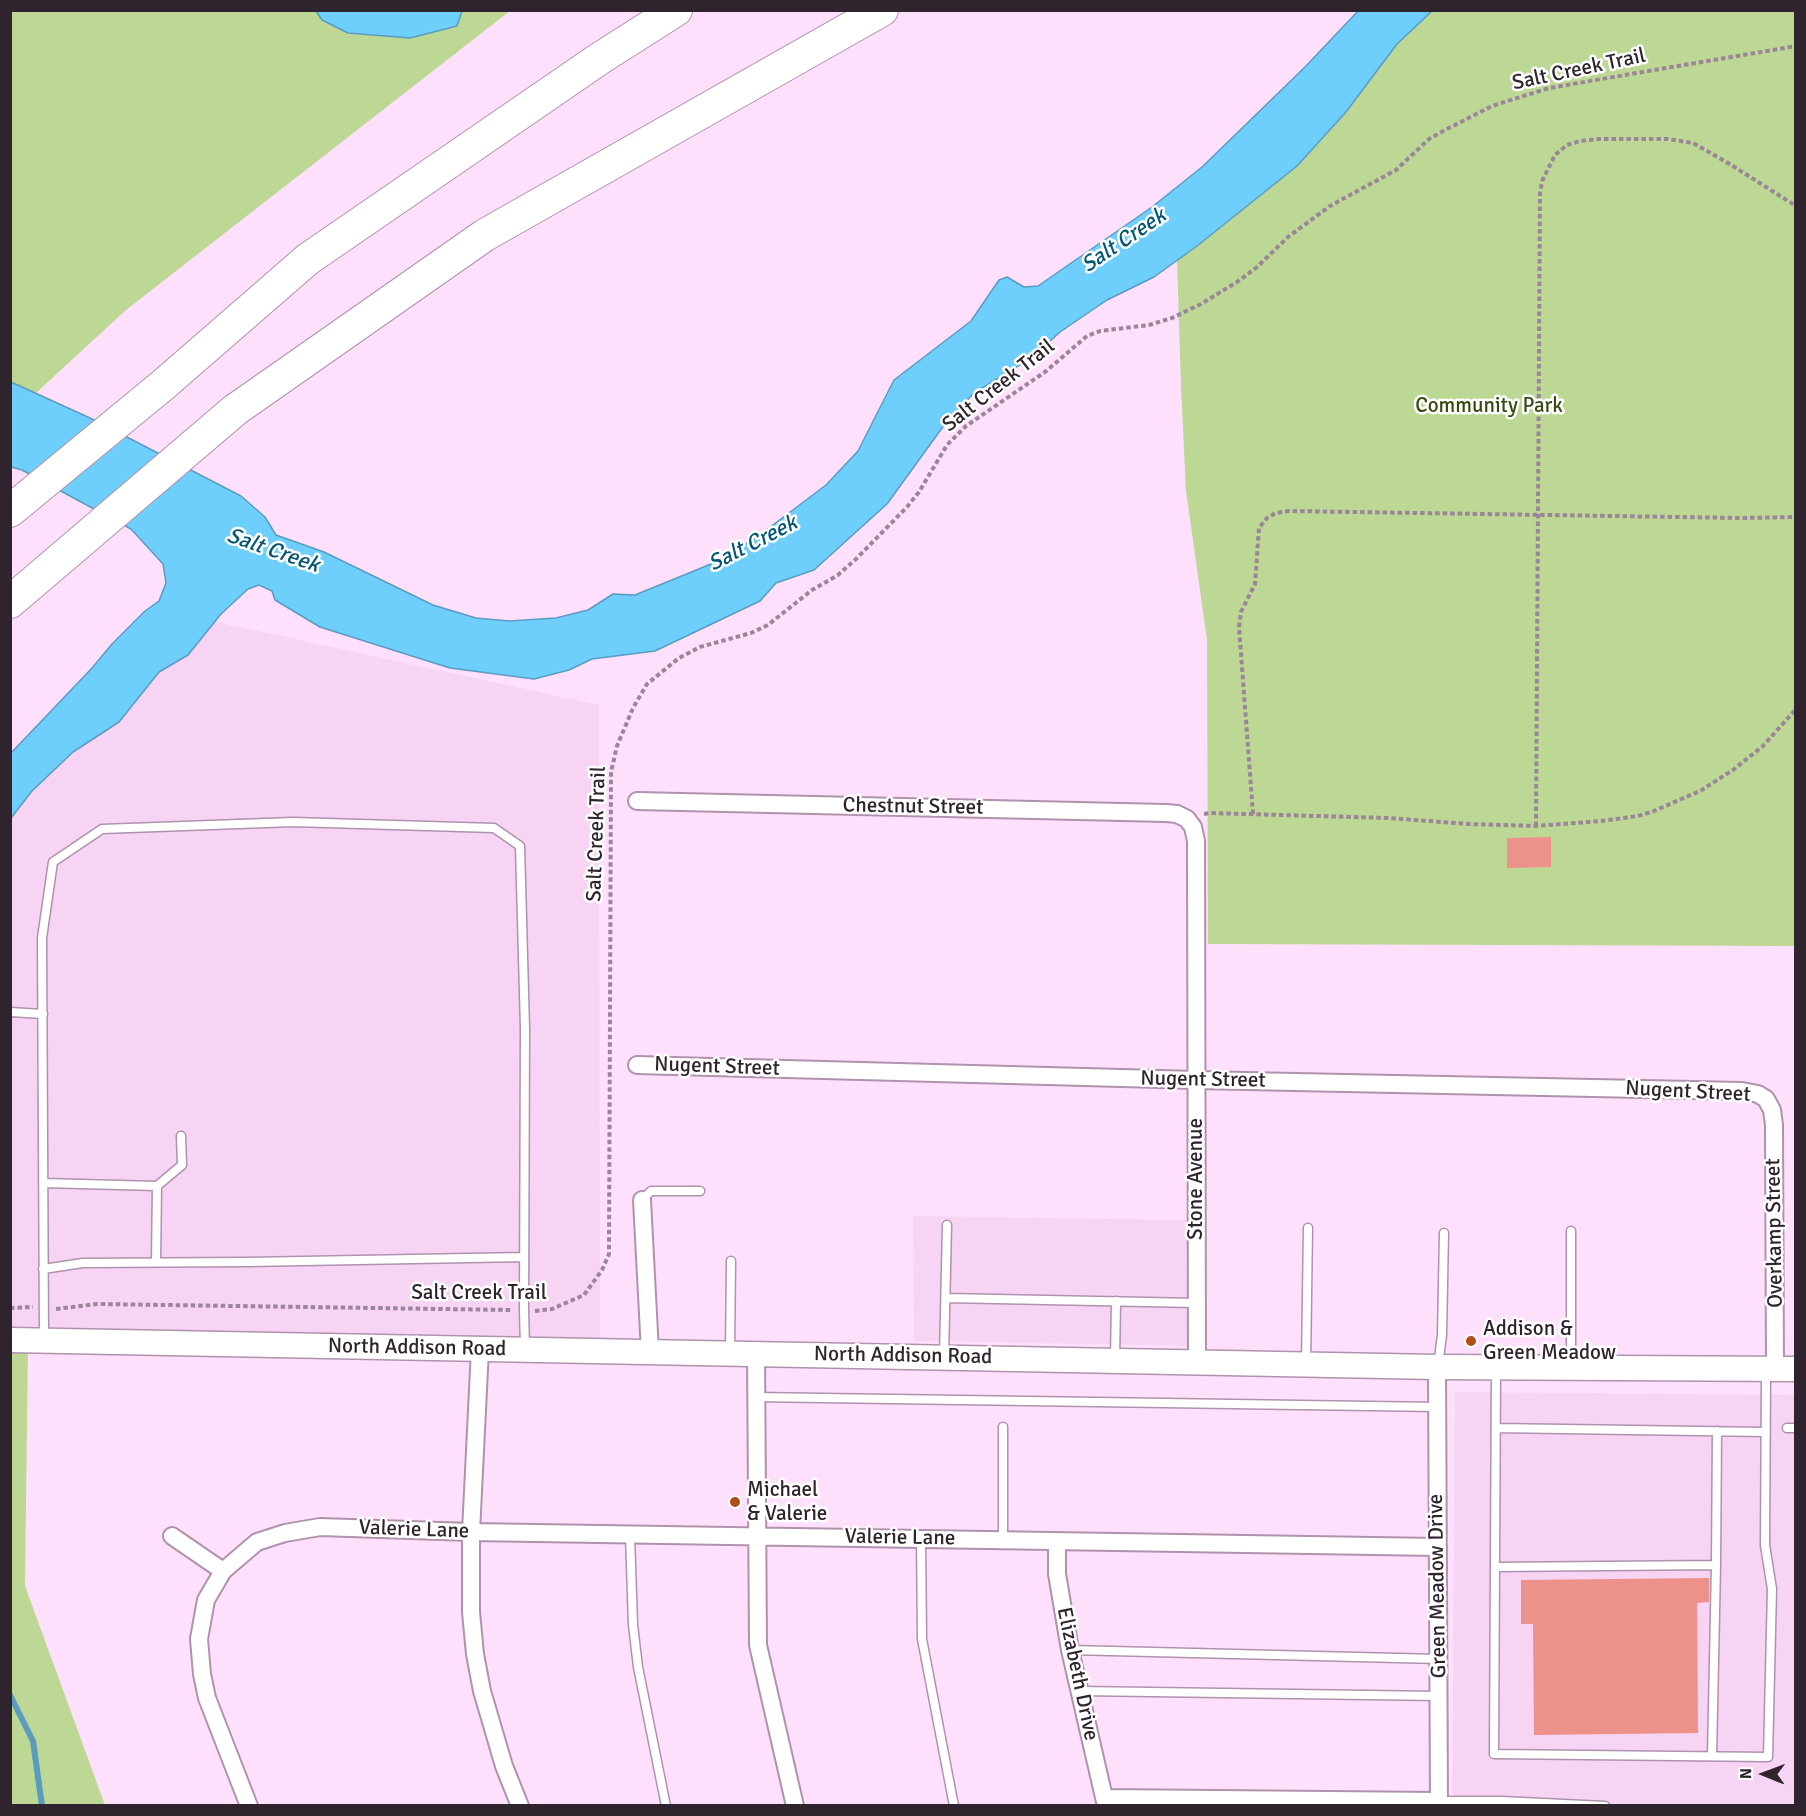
<!DOCTYPE html>
<style>
body{margin:0}
#map{position:relative;width:1806px;height:1816px;overflow:hidden;background:#ffe0fc;font-family:Signika,sans-serif}
canvas{display:block}
.frame{position:absolute;inset:0;border:12px solid #2f232e;pointer-events:none}
.north{position:absolute;left:1734px;top:1744px;width:60px;height:60px;-webkit-text-stroke:4px #fff;paint-order:stroke;rotate:271deg;font-size:16px;font-weight:700;line-height:24px;text-align:center;color:#2f232e}
.north::after{content:'';display:block;margin:auto;width:21px;height:27px;background:#2f232e;clip-path:polygon(50% 0,100% 100%,50% 72%,0 100%)}
</style>
<div id="map">
<canvas width="1806" height="1816"></canvas>
<div class="frame"></div>
<div class="north">N</div>
</div>
<script>
const g = document.querySelector('canvas').getContext('2d');
g.lineJoin = 'round';
function fillPath(path, color) {
  g.fillStyle = color;
  g.fill(path, 'evenodd');
}
function shape(rows) {
  const path = new Path2D();
  for (const r of rows) {
    path.moveTo(r[0], r[1]);
    for (let i = 2; i < r.length; i += 2) path.lineTo(r[i], r[i + 1]);
  }
  return path;
}
function strokePath(path, color, width, dash) {
  g.strokeStyle = color;
  g.lineWidth = width;
  g.lineCap = dash ? 'butt' : 'round';
  g.setLineDash(dash || []);
  g.stroke(path);
}
function write(font, color, halo, rows, align = 'center') {
  g.font = font + ' Signika,sans-serif';
  g.lineWidth = 5;
  g.setLineDash([]);
  g.textBaseline = 'middle';
  g.strokeStyle = halo;
  g.fillStyle = color;
  for (const [text, x, y, turn = 0] of rows) {
    g.save();
    g.translate(x, y);
    g.rotate((+turn || 0) * Math.PI / 180);
    g.textAlign = isNaN(turn) ? turn : align;
    if (halo) g.strokeText(text, 0, 0);
    g.fillText(text, 0, 0);
    g.restore();
  }
}
fillPath(shape([
 [207,620,599,705,600,1340,11,1329,11,805],
 [913,1216,1191,1220,1203,1346,914,1341],
 [1455,1392,1795,1395,1795,1805,1452,1806]
]), '#f7d3f4');
fillPath(shape([
 [11,11,510,11,126,310,11,416],
 [1432,11,1795,11,1795,946,1208,944,1207,640,1186,491,1181,387,1177,258,1197,246,1297,166,1346,112,1397,44],
 [11,1344,28,1344,25,1586,105,1805,11,1806]
]), '#bdd895');
const water = shape([
 [316,11,462,11,457,26,410,38,348,33,322,20,316,11],
 [1358,11,1432,11,1397,44,1346,112,1297,166,1197,246,1154,277,1107,300,1060,332,1034,356,973,394,945,424,887,504,814,570,776,583,760,601,655,651,592,659,569,670,534,679,450,668,320,627,275,600,272,591,259,585,248,589,221,614,188,655,159,672,119,722,73,752,32,791,11,818,11,753,92,668,112,644,145,611,159,601,166,583,163,564,131,529,22,470,11,467,11,382,90,418,241,496,265,517,276,535,324,552,433,605,476,618,509,621,556,618,588,610,613,594,635,595,711,564,757,537,826,485,858,451,894,380,971,321,999,280,1007,277,1024,287,1038,286,1152,207,1202,167,1305,67,1358,11]
]);
fillPath(water, '#6ecffd');
strokePath(water, '#5b9bbf', 1.5);
strokePath(shape([
 [10,1695,33,1741,42,1806]
]), '#5b9bbf', 6);
fillPath(shape([
 [1551,837,1551,867,1507,868,1507,838],
 [1709,1578,1709,1602,1697,1603,1698,1733,1534,1735,1533,1624,1521,1624,1521,1580]
]), '#ed928a');
const lane = shape([
 [10,1012,43,1014],
 [43,1183,157,1186,182,1165,181,1136],
 [642,1200,651,1191,700,1191],
 [156,1262,157,1186],
 [43,1269,83,1263,248,1262,524,1257],
 [946,1298,1196,1303],
 [44,1337,42,938,53,862,102,829,293,822,494,828,520,846,525,1029,524,1310,525,1347],
 [730,1353,731,1261],
 [944,1357,947,1225],
 [1115,1360,1116,1301],
 [1306,1364,1308,1228],
 [1438,1366,1442,1335,1444,1233],
 [1571,1366,1571,1231],
 [1496,1368,1494,1754,1768,1757,1772,1589,1765,1545,1766,1372],
 [755,1397,1437,1407],
 [1496,1428,1766,1432],
 [1787,1428,1796,1428],
 [630,1535,633,1625,638,1667,666,1806],
 [921,1538,922,1639,954,1806],
 [1003,1539,1003,1427],
 [1495,1567,1716,1565,1717,1431],
 [1070,1650,1439,1659],
 [1079,1691,1439,1696],
 [1712,1756,1716,1565],
 [1439,1801,1502,1801,1605,1806]
]);
const street = shape([
 [637,801,1166,813,1177,814,1187,819,1193,827,1196,841,1197,1362],
 [637,1065,1196,1080,1742,1091,1758,1094,1766,1099,1772,1110,1774,1125,1775,1368],
 [642,1200,650,1352],
 [480,1349,471,1532,471,1612,475,1654,482,1691,504,1766,520,1806],
 [756,1353,758,1645,795,1806],
 [1437,1367,1439,1806],
 [172,1536,223,1571],
 [1057,1542,1057,1574,1070,1650,1106,1806],
 [1104,1798,1439,1801],
 [249,1806,207,1698,202,1674,199,1639,206,1600,223,1571,257,1542,285,1533,320,1527,471,1532,1438,1547]
]);
const secondary = shape([
 [10,1340,1437,1367,1796,1369]
]);
const highway = shape([
 [10,511,163,385,308,259,599,59,676,10],
 [10,602,235,410,485,235,882,10]
]);
strokePath(lane, '#af92ac', 11);
strokePath(street, '#af92ac', 20);
strokePath(secondary, '#af92ac', 27);
strokePath(highway, '#af92ac', 34);
strokePath(shape([
 [1204,814,1210,813,1388,818,1469,824,1536,826,1601,821,1638,816,1654,811,1700,791,1733,770,1763,746,1796,709],
 [1253,814,1239,627,1241,612,1255,584,1259,528,1267,518,1276,513,1289,511,1742,518,1796,517],
 [1536,826,1540,191,1543,179,1555,155,1567,145,1580,141,1599,139,1668,139,1693,143,1728,163,1796,206],
 [10,1308,33,1307],
 [56,1309,97,1304,513,1310],
 [535,1311,552,1309,584,1295,602,1270,609,1254,611,772,617,746,633,708,647,684,679,658,700,647,751,633,768,625,812,590,838,575,856,559,907,507,919,492,947,445,966,426,1045,372,1087,336,1100,331,1149,325,1172,318,1201,304,1237,282,1257,267,1288,237,1311,220,1330,206,1396,170,1429,139,1445,130,1492,106,1549,88,1796,46]
]), '#9b8599', 4, [4.5, 3]);
strokePath(lane, '#fff', 8);
strokePath(street, '#fff', 16);
strokePath(secondary, '#fff', 24);
strokePath(highway, '#fff', 32);
for (const [x, y, r, color] of [
 [1471,1341,6,"#b24e1b"],
 [735,1502,6,"#b24e1b"]
]) {
  const dot = new Path2D();
  dot.arc(x, y, r, 0, 2 * Math.PI);
  g.fillStyle = color;
  g.fill(dot);
  strokePath(dot, '#fff', 2);
}
write('21px', '#2f232e', '#fff', [
 ["Salt Creek Trail",1579,70,-12],
 ["Salt Creek Trail",999,386,-38],
 ["Chestnut Street",913,807,1],
 ["Salt Creek Trail",597,834,-88],
 ["Nugent Street",717,1067,2],
 ["Nugent Street",1203,1080,1],
 ["Nugent Street",1688,1092,3],
 ["Stone Avenue",1196,1179,-90],
 ["Overkamp Street",1775,1233,-91],
 ["Salt Creek Trail",479,1293],
 ["North Addison Road",417,1348,1],
 ["North Addison Road",903,1356,1],
 ["Valerie Lane",414,1530,2],
 ["Valerie Lane",900,1538,1],
 ["Green Meadow Drive",1438,1586,-91],
 ["Elizabeth Drive",1077,1674,78]
]);
write('21px', '#374a0f', '#fff', [
 ["Community Park",1489,406]
]);
write('21px', '#2f232e', '#fff', [
 ["Addison &",1483,1329],
 ["Green Meadow",1483,1353],
 ["Michael",747,1490],
 ["& Valerie",747,1514]
], 'left');
write('italic 22px', '#035775', '#fff', [
 ["Salt Creek",1124,241,-34],
 ["Salt Creek",753,544,-27],
 ["Salt Creek",273,551,19]
]);
</script>
